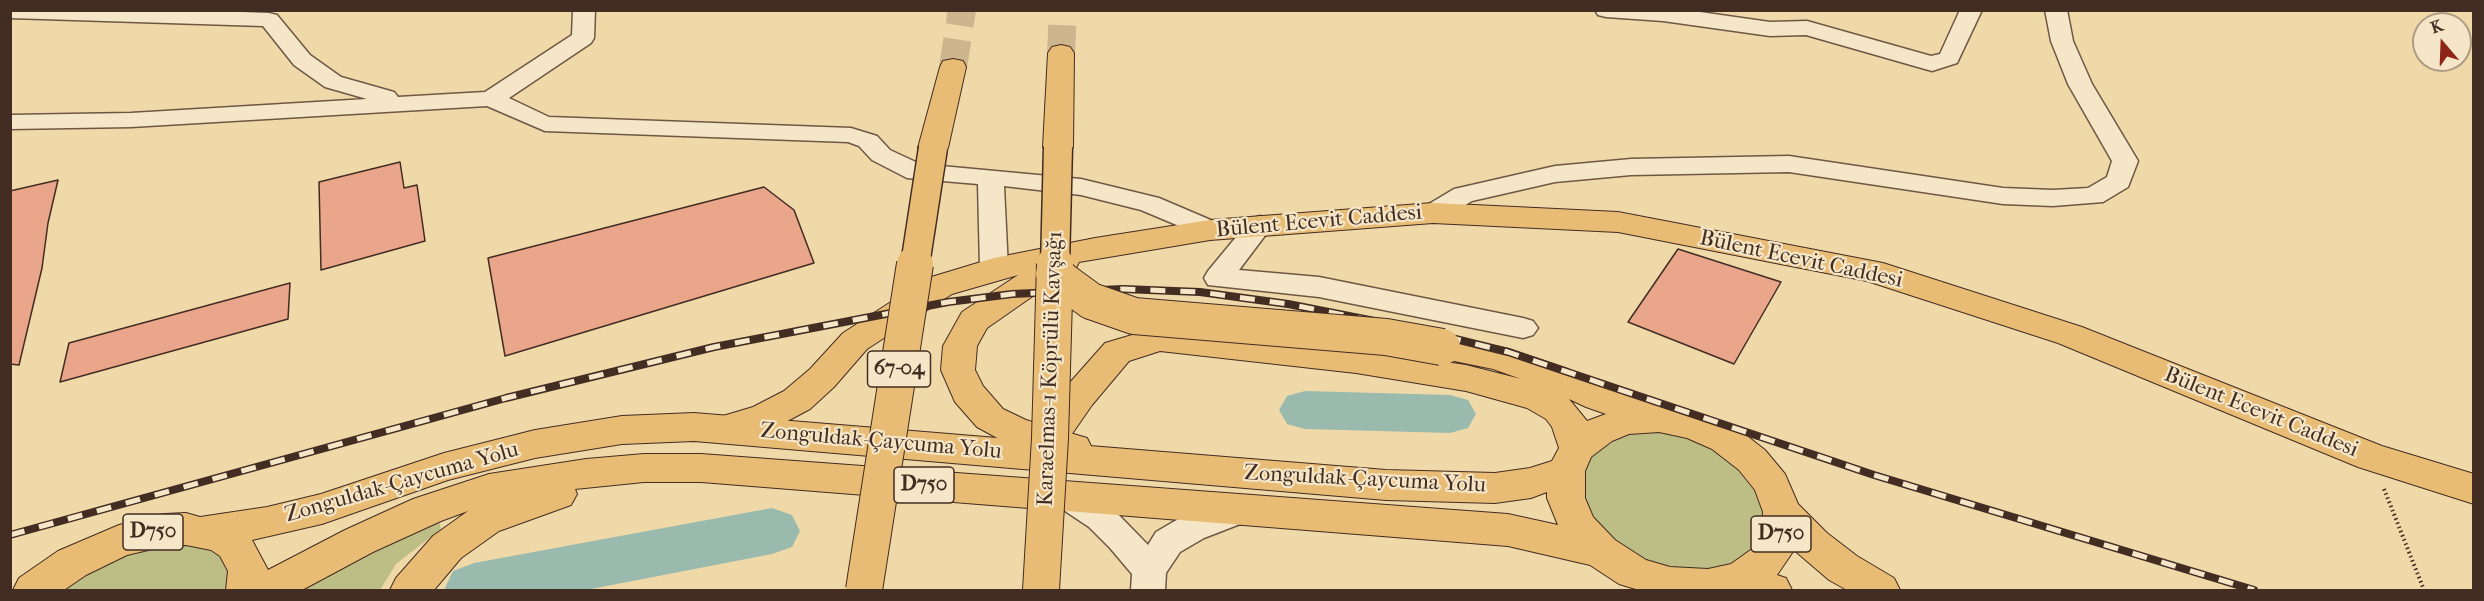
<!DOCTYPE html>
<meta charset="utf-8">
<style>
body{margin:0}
#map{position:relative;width:2484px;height:601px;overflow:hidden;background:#f0d9a9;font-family:"IM FELL French Canon",serif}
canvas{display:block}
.frame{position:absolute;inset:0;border:12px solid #432c22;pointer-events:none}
.north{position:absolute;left:2412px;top:12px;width:60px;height:60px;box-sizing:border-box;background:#f5e6c7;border:2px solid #ae9c85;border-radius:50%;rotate:341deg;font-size:16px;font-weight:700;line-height:24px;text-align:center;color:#432c22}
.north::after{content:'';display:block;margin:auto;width:21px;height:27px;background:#8f2418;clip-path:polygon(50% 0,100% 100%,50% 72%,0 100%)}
</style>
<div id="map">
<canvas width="2484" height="601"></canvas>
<div class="frame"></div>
<div class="north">K</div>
</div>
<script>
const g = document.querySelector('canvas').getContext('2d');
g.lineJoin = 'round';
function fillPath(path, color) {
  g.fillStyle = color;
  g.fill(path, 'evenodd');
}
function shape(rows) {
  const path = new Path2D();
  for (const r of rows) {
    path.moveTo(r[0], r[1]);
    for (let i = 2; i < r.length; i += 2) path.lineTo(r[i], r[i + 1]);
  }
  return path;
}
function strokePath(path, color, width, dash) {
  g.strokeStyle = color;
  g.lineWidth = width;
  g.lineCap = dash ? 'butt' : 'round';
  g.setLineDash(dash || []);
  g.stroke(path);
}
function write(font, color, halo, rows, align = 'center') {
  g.font = font + ' "IM FELL French Canon",serif';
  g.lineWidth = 4.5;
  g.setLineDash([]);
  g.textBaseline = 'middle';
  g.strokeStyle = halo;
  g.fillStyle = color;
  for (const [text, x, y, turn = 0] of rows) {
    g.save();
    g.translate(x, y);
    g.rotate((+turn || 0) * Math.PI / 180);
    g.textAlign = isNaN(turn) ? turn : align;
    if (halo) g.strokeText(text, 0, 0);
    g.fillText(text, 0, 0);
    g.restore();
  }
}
fillPath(shape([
 [1659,425,1749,463,1774,519,1744,568,1671,577,1599,540,1574,480,1602,436],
 [439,521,441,529,396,564,380,590,295,590,328,571],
 [204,539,237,568,238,590,43,590,67,572,103,553]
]), '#bdbe85');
fillPath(shape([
 [1305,391,1450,395,1468,400,1476,414,1468,428,1450,433,1305,429,1287,424,1279,410,1287,396,1305,391],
 [772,508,792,515,800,531,792,547,772,554,586,590,446,590,445,588,453,571,474,563,772,508]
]), '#9abaad');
const building = shape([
 [400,162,404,188,417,185,425,241,321,270,319,182,400,162],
 [58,180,48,223,42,268,19,365,10,364,10,191,58,180],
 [764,187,794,210,814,263,505,356,488,258,764,187],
 [1678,249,1781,282,1734,364,1628,322,1678,249],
 [290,283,288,319,60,382,69,343,290,283]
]);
fillPath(building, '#eaa68b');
strokePath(building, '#432c22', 1.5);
strokePath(shape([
 [1061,53,1063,10],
 [953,67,962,10]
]), '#cdb68e', 28, [28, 14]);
const minor = shape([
 [10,10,187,10,269,13,277,15,310,55,341,77,394,92,398,97,485,92,572,35,573,10,595,10,594,38,591,43,509,98,549,117,851,128,877,136,890,150,920,164,1081,179,1159,198,1220,224,1223,230,1220,236,1210,239,1141,210,1081,195,1004,186,1008,269,1004,276,994,278,984,276,980,269,978,184,907,178,872,160,859,146,848,142,545,131,487,106,131,127,10,129,10,115,131,113,367,99,325,87,294,65,263,26,10,18,10,10],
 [1595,10,1686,10,1770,22,1807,21,1931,56,1940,54,1960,10,1982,10,1957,63,1932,71,1806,35,1770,36,1663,21,1606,17,1598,15,1595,10],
 [2045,10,2067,10,2073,41,2092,84,2138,161,2128,187,2103,202,2053,206,2003,204,1789,172,1631,175,1555,182,1472,201,1442,219,1433,221,1424,219,1420,213,1424,207,1454,189,1463,187,1555,166,1631,159,1789,156,2003,188,2053,190,2088,188,2107,177,2112,161,2068,84,2051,41,2045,10],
 [1260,216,1269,219,1273,225,1239,270,1319,277,1523,318,1533,321,1538,328,1533,335,1523,338,1319,297,1208,285,1204,278,1208,271,1251,219,1260,216],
 [1068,483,1080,487,1113,509,1148,545,1156,532,1180,518,1241,497,1253,501,1258,510,1253,519,1204,538,1180,552,1166,573,1165,590,1131,590,1132,574,1110,548,1089,527,1056,505,1052,496,1056,487,1068,483]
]);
const major = shape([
 [1433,203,1618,212,1883,263,2082,327,2382,446,2474,474,2474,504,2358,467,2058,343,1867,281,1618,232,1433,223,1210,240,1079,262,1075,270,1053,282,987,328,977,346,975,370,983,386,1003,409,1026,420,1087,438,1092,448,1087,458,1074,462,1001,440,977,427,955,402,941,370,943,346,962,312,1018,275,952,294,867,349,834,387,810,409,778,426,726,443,713,439,708,429,713,419,753,407,784,391,810,369,843,333,928,278,994,258,1095,238,1210,220,1433,203]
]);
const highway = shape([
 [1061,45,1070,47,1074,53,1073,147,1068,153,1058,156,1048,153,1043,147,1048,53,1052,47,1061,45],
 [953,59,963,61,966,67,948,148,943,154,933,157,923,154,918,148,940,67,943,61,953,59],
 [1159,327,1356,349,1466,365,1521,379,1493,369,1430,356,1425,347,1430,338,1442,335,1509,349,1565,368,1612,389,1659,406,1706,416,1738,429,1765,450,1785,474,1798,504,1827,533,1857,556,1894,578,1900,590,1847,590,1829,580,1794,550,1777,575,1786,578,1792,590,1639,590,1619,584,1590,565,1508,546,701,482,644,482,575,489,577,494,571,505,499,531,461,558,434,590,390,590,396,578,433,536,468,511,441,521,373,552,302,590,226,590,228,571,220,556,211,550,186,545,165,546,127,555,86,575,64,590,13,590,19,578,58,551,119,525,165,514,186,513,200,517,267,507,321,494,444,453,535,430,622,416,694,413,1034,441,1032,438,1037,428,1066,387,1105,343,1159,327],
 [1160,351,1356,373,1466,391,1527,408,1546,419,1552,427,1559,448,1552,461,1530,468,1495,473,1386,470,1065,444,1092,405,1129,361,1160,351],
 [1569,399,1586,407,1606,414,1587,421,1569,399],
 [1659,432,1687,438,1712,449,1739,470,1755,490,1763,512,1762,535,1752,549,1731,564,1708,569,1670,567,1646,560,1615,540,1593,517,1585,498,1585,471,1591,457,1612,441,1629,434,1659,432],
 [694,441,1386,500,1495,503,1531,498,1547,492,1547,498,1558,525,1508,514,701,454,644,454,586,459,489,474,413,499,345,530,268,570,252,540,322,524,448,480,535,458,622,444,694,441]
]);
strokePath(minor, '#6e5744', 3);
strokePath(major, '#432c22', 2);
strokePath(highway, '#432c22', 2);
strokePath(shape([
 [2384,489,2424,590]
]), '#432c22', 4, [1.5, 3]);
fillPath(minor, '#f5e6c7');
fillPath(major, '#e8bc74');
fillPath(highway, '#e8bc74');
const rail = shape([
 [10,535,506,398,714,347,948,302,1012,294,1123,289,1200,292,1288,304,1415,329,1508,352,1874,475,2254,590]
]);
strokePath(rail, '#432c22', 8);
strokePath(rail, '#f5e6c7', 5, [15]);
const highwayBridgeFar1 = shape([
 [915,265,933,148],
 [1055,265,1058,147]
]);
const highwayBridge = shape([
 [1054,274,1091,301,1134,316,1386,337,1442,347],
 [864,590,915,264],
 [1041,590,1050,438,1055,264]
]);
strokePath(highwayBridgeFar1, '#432c22', 31, []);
strokePath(highwayBridge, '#432c22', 38, []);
strokePath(highwayBridgeFar1, '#e8bc74', 28);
strokePath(highwayBridge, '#e8bc74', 36);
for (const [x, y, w] of [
 [899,369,63],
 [924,485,60],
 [153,532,60],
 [1781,534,60]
]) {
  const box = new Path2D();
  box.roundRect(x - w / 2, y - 18, w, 36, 4.5);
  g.fillStyle = '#f5e6c7';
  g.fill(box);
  strokePath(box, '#432c22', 1.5);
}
write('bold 21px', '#432c22', null, [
 ["67-04",899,369],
 ["D750",924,485],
 ["D750",153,532],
 ["D750",1781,534]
]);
write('22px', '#432c22', '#f5e6c7', [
 ["Bülent Ecevit Caddesi",1319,222,-5],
 ["Bülent Ecevit Caddesi",1801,260,12],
 ["Karaelmas-1 Köprülü Kavşağı",1051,369,-88],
 ["Bülent Ecevit Caddesi",2261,413,22],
 ["Zonguldak-Çaycuma Yolu",881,442,5],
 ["Zonguldak-Çaycuma Yolu",1365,480,3],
 ["Zonguldak-Çaycuma Yolu",402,483,-16]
]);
</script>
